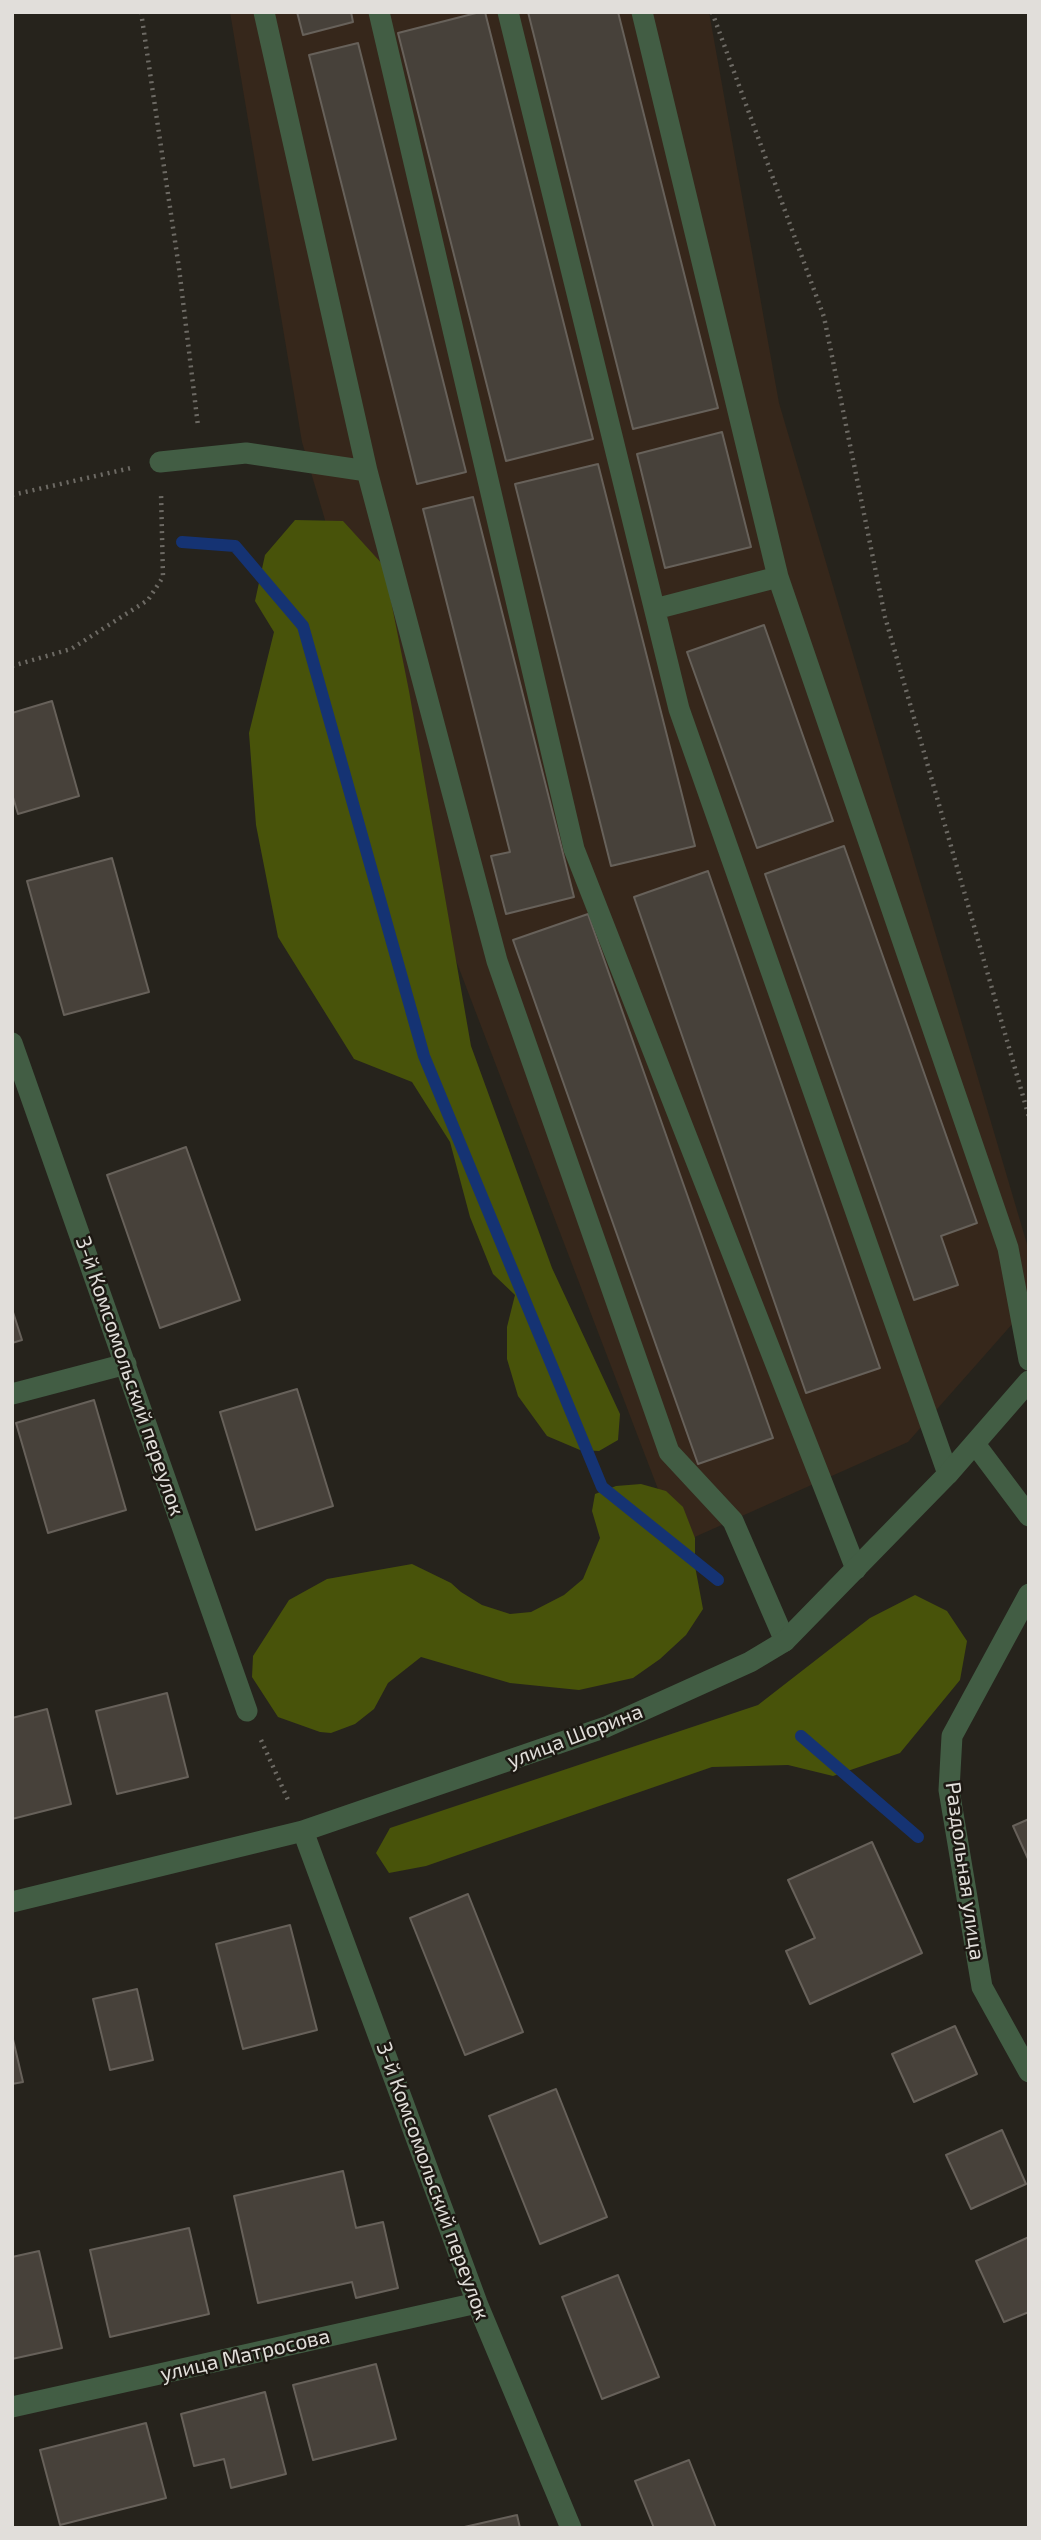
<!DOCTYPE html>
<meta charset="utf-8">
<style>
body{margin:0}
#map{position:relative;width:1041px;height:2540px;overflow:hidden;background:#26231c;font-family:"Exo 2",sans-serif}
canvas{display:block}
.frame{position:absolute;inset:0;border:14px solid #e1deda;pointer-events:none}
</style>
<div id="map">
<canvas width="1041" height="2540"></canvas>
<div class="frame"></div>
</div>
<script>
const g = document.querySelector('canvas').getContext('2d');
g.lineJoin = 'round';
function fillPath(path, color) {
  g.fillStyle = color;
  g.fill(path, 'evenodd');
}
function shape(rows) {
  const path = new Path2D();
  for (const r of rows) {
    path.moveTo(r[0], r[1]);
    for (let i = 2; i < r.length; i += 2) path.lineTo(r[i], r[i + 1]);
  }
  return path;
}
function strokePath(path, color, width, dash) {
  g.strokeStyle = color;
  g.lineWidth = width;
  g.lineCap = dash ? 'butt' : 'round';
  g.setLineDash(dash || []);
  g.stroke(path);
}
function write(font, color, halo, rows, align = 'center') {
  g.font = font + ' "Exo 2",sans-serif';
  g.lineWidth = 5;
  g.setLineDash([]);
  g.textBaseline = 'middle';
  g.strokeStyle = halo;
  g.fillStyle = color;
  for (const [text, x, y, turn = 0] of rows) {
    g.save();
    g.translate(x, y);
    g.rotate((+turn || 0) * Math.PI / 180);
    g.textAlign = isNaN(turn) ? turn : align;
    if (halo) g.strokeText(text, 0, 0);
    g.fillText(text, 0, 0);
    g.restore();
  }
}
fillPath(shape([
 [230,12,709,12,779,403,1029,1251,1029,1305,908,1442,679,1544,452,950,302,442]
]), '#36271b');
fillPath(shape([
 [295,520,343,521,384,566,409,691,471,1046,552,1268,620,1414,618,1440,599,1451,580,1450,547,1436,518,1396,507,1359,507,1327,515,1295,493,1274,470,1217,450,1142,412,1082,354,1059,278,937,256,825,249,733,274,632,255,601,265,555],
 [641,1484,666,1491,683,1507,695,1538,695,1566,703,1609,686,1635,660,1659,633,1678,579,1690,510,1683,421,1657,388,1683,374,1709,355,1724,331,1733,320,1732,278,1717,252,1677,253,1656,289,1600,327,1579,412,1564,451,1583,461,1592,482,1605,510,1614,531,1612,564,1595,583,1579,600,1538,592,1511,595,1494,616,1486],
 [915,1595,947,1611,967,1641,960,1680,900,1753,833,1776,788,1765,712,1767,426,1866,389,1873,376,1853,390,1828,758,1705,870,1618]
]), '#48530a');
strokePath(shape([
 [182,542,235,546,303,626,424,1056,602,1487,718,1580],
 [801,1736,918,1837]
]), '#153373', 12);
const building = shape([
 [297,12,351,12,353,22,303,35,297,12],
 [480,12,485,12,593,439,506,461,398,33,480,12],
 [528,12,618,12,718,408,633,429,528,12],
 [358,43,466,472,417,484,309,55,358,43],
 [722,432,751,547,665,568,637,454,722,432],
 [598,464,695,846,611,866,515,484,598,464],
 [473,497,574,897,506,914,491,856,510,852,423,509,473,497],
 [764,625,833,821,757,848,687,652,764,625],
 [52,701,79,796,18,814,12,794,12,713,52,701],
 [844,846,977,1223,941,1236,958,1285,914,1300,765,874,844,846],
 [112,858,149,992,64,1015,27,881,112,858],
 [708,871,880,1368,806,1393,634,897,708,871],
 [588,914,773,1438,698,1464,513,940,588,914],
 [186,1147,240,1300,160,1328,107,1175,186,1147],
 [12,1309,22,1340,12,1343,12,1309],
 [297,1389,333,1506,256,1530,220,1412,297,1389],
 [94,1400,126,1510,48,1533,16,1423,94,1400],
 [167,1693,188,1777,117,1794,96,1711,167,1693],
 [47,1709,71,1804,12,1819,12,1718,47,1709],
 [1029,1819,1029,1861,1013,1826,1029,1819],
 [872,1842,922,1953,810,2004,786,1951,815,1938,788,1880,872,1842],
 [468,1894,523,2032,465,2055,410,1918,468,1894],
 [290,1925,317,2030,243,2049,216,1944,290,1925],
 [137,1989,153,2060,110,2070,93,1999,137,1989],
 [955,2026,977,2074,914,2102,892,2054,955,2026],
 [12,2035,23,2082,12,2084,12,2035],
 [556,2089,607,2217,540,2244,489,2116,556,2089],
 [1002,2130,1026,2184,971,2209,946,2155,1002,2130],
 [343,2171,356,2228,383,2222,398,2288,356,2298,352,2282,258,2303,234,2196,343,2171],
 [189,2228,209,2314,110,2337,90,2250,189,2228],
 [1029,2237,1029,2312,1004,2322,976,2261,1029,2237],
 [39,2251,62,2348,12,2359,12,2257,39,2251],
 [618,2275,659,2377,602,2399,562,2297,618,2275],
 [376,2364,396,2439,313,2460,293,2385,376,2364],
 [265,2392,286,2474,231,2488,224,2459,194,2466,181,2414,265,2392],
 [146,2423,166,2498,60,2525,40,2450,146,2423],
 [689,2460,716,2528,654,2528,635,2481,689,2460],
 [517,2515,520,2528,460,2528,517,2515]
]);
fillPath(building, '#47413a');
strokePath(building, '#67615a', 2);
strokePath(shape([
 [141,12,179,268,198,426],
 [712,12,824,317,885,617,1029,1117],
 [12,495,131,468],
 [12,666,71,649,148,600,163,577,161,493],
 [261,1740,289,1802]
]), '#6d6a64', 4.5, [2, 5]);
strokePath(shape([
 [264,12,367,471,497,961,669,1452,733,1521,785,1641],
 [379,12,574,849,856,1569],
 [508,12,679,709,948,1474],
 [642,12,778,577],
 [160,462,246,453,367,471],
 [655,609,778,577,1008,1248,1029,1360]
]), '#425d44', 21);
strokePath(shape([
 [12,1043,247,1711],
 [12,1394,126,1364],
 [975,1444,1029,1516],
 [1029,1594,952,1736,949,1790,982,1987,1029,2072],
 [303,1831,477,2303,571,2528],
 [12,1902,303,1831,606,1727,750,1662,785,1641,948,1474,1029,1381],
 [12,2407,477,2303]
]), '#425d44', 21);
write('21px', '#e1deda', '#1d1913', [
 ["3-й Комсомольский переулок",130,1376,71],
 ["улица Шорина",575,1736,-21],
 ["Раздольная улица",965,1871,82],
 ["3-й Комсомольский переулок",433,2181,70],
 ["улица Матросова",245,2355,-13]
]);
</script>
